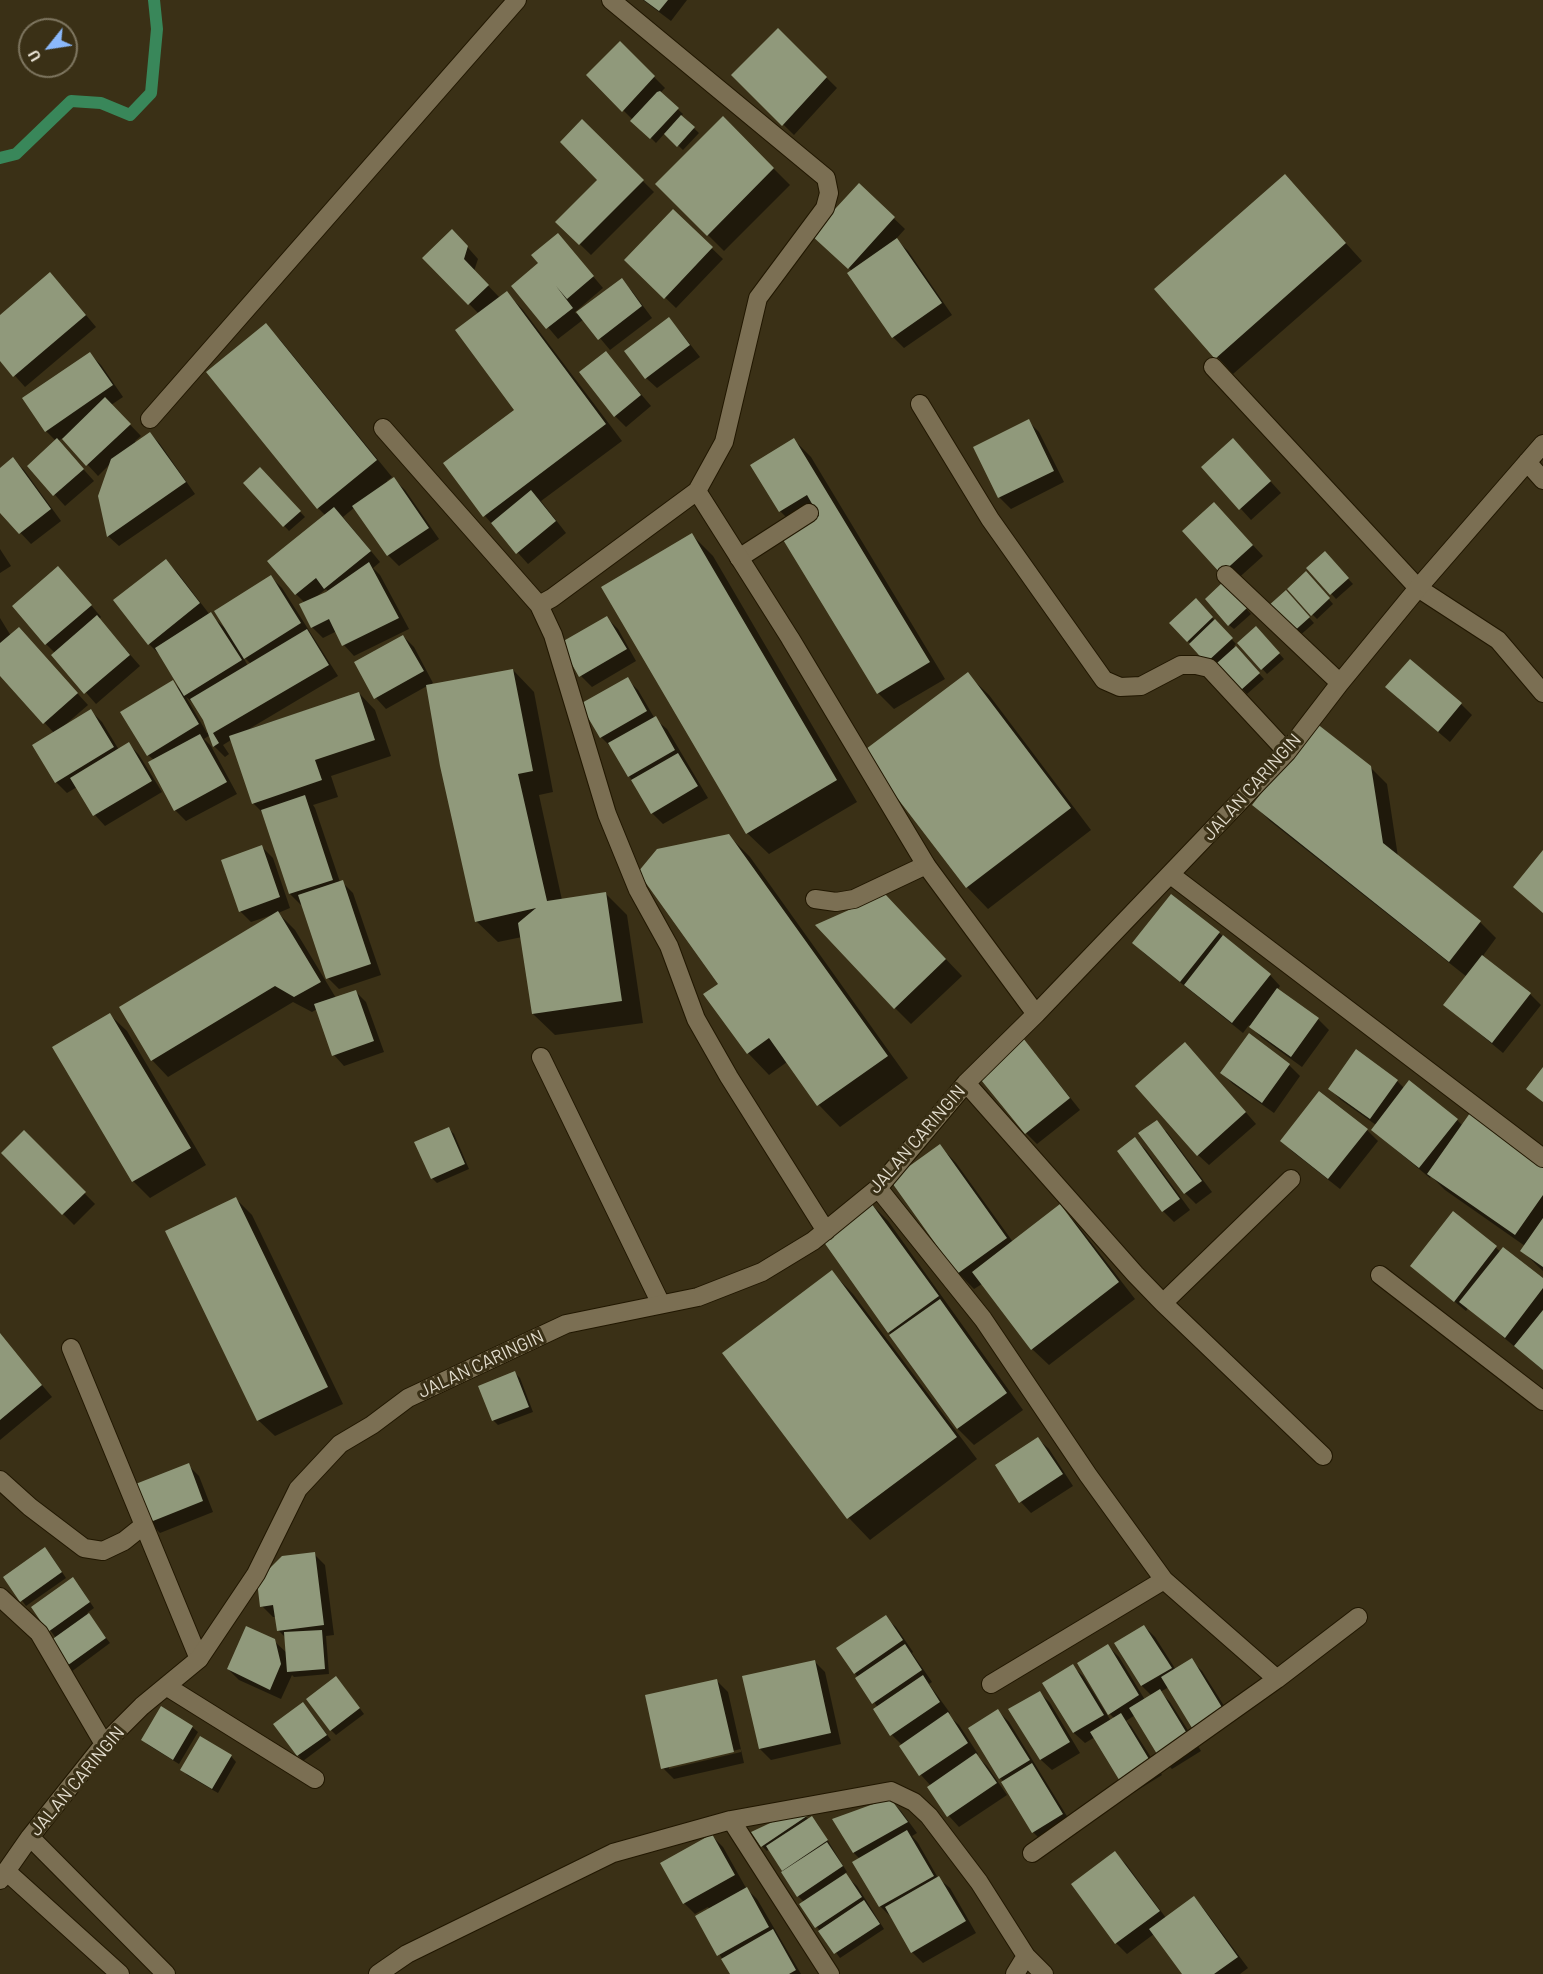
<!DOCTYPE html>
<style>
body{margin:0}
#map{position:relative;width:1543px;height:1974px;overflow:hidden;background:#3a3016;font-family:Barlow,sans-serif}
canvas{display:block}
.north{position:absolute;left:18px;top:18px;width:60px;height:60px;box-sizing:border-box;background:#3a3016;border:2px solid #7e7660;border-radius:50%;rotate:240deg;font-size:16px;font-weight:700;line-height:24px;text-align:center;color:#e4decf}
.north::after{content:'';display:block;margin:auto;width:21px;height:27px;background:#8bb9fc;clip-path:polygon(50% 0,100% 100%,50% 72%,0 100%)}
</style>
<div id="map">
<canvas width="1543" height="1974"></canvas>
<div class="north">U</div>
</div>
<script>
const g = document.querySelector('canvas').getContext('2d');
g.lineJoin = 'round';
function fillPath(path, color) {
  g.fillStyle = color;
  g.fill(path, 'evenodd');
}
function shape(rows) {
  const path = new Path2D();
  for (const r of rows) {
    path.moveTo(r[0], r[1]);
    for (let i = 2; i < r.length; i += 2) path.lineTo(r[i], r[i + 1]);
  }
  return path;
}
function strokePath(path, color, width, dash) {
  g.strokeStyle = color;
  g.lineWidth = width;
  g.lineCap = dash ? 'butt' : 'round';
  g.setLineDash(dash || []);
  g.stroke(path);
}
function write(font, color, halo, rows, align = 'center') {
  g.font = font + ' Barlow,sans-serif';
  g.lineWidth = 6;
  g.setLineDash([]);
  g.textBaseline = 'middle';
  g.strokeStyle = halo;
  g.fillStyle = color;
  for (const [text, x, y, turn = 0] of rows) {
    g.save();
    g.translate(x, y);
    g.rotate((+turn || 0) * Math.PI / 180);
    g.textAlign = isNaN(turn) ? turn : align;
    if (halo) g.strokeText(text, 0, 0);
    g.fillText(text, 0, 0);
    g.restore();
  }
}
fillPath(shape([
 [643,0,687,0,671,21],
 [778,30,837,88,794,135,733,75],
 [620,43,665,88,660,93,683,114,681,116,699,133,683,150,665,133,656,143,588,75],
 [723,118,790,185,724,251,657,184],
 [582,121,654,192,591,255,557,222,599,180],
 [1285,176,1362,261,1233,374,1156,289],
 [859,185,905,229,896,239,908,251,952,315,904,348,893,337,852,271,824,245],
 [673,211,723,259,676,308,626,260],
 [558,235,603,288,575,312,576,314,621,280,632,291,652,318,610,350,584,319,558,339,513,286,540,264],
 [463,242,478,259,474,271,500,298,507,293,523,310,622,441,541,501,566,533,528,564,485,516,516,410,479,314,424,258],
 [61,285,96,327,25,387,0,359,0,317],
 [668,319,679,330,700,357,657,388,646,378],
 [266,325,282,342,392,477,387,481,388,483,394,479,405,490,439,539,399,566,388,555,355,507,343,517,380,562,373,568,380,575,409,629,354,656,344,645,337,631,323,638,312,627,305,603,296,594,326,516,318,508],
 [326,589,329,592,316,597],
 [606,353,651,406,626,427,615,416],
 [90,354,101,365,123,397,111,405,141,436,135,441,136,443,150,433,160,444,195,494,119,546,108,536,110,464,98,476,63,438,58,441,94,481,65,506,29,466,56,441,46,431],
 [1028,421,1039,432,1064,482,1011,509,1000,498,975,447],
 [794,440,811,457,945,679,894,709,878,693,799,530,780,511,753,466],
 [1243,451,1281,493,1251,520,1203,467],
 [13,459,24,470,61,521,31,544,0,511,0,470],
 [260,469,305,517,289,531,245,483],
 [1225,515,1263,556,1233,583,1222,573],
 [692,535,713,556,857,802,769,854,747,833],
 [0,549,11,566,0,573],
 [1325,554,1353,584,1336,599,1308,568],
 [166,561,177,572,210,615,225,628,271,577,282,588,338,676,249,729,359,693,375,710,391,756,331,776,338,797,313,805,315,808,340,882,342,882,353,893,381,975,339,989,328,978,303,904,301,905,290,894,263,813,253,803,231,740,223,745,229,754,225,757,214,746,210,735,204,739,211,746,237,794,186,821,175,810,154,760,148,755,173,682,181,690,160,655,149,644],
 [243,657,244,657,251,664,248,666],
 [186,697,196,705,209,732,207,733],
 [1311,578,1333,604,1317,619,1312,614],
 [69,579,101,617,99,619,140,666,96,704,53,655,55,653,46,644],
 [1228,588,1251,614,1234,629,1229,625],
 [1286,592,1314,623,1297,638],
 [1196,600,1236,644,1234,646,1264,679,1247,694,1217,662,1212,667,1171,623],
 [0,618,11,636,29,640,88,705,65,725,66,726,91,711,102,722,119,750,129,744,139,755,162,792,105,826,95,815,77,787,67,793,56,782,54,733,0,674],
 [607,618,618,629,636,661,592,687,581,676],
 [1261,633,1284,659,1267,674,1239,643],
 [403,636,414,647,433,683,428,686,513,670,534,692,553,792,539,795,562,900,606,894,627,915,643,1023,555,1035,533,1014,522,937,498,942,476,921,427,686,386,709,376,698],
 [967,674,989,695,1091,830,988,909,967,887,864,752],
 [627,679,638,690,655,719,667,729,708,798,663,824,652,813,612,748,601,737],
 [1398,698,1461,704,1472,715,1450,742],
 [1370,767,1387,784,1398,857,1480,922,1496,938,1482,957,1530,994,1541,1005,1503,1053,1445,1005,1467,977,1270,821,1254,805],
 [728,835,750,857,908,1078,840,1127,819,1105,787,1062,769,1075,748,1053,720,984],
 [262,847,273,858,290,908,278,913,295,930,336,998,355,991,366,1002,384,1052,344,1066,334,1055,317,1009,312,1012,293,1002,168,1077,152,1060,275,914,251,922,240,911],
 [901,912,962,976,911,1024,895,1008],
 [1219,933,1270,975,1280,986,1277,990,1318,1019,1329,1030,1302,1067,1262,1038,1249,1025,1243,1033,1145,954,1134,943],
 [110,1015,127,1031,206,1165,150,1198,133,1181,54,1048],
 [1022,1040,1033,1051,1080,1110,1037,1144,1026,1133],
 [1196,1055,1256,1124,1209,1165,1198,1155],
 [1289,1065,1300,1076,1274,1113,1233,1084,1222,1073],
 [1397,1081,1405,1089,1457,1120,1463,1126,1543,1170,1543,1271,1522,1251,1525,1246,1445,1190,1431,1176,1430,1178,1384,1140,1373,1130,1376,1125,1341,1100,1330,1089],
 [1156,1122,1167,1132,1212,1192,1196,1204,1185,1193],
 [449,1129,454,1134,469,1169,437,1183,432,1178],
 [1367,1130,1378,1141,1340,1189,1293,1152,1282,1141],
 [24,1132,95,1204,74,1225,3,1153],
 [1135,1139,1146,1150,1190,1210,1174,1222,1163,1211],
 [940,1146,956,1163,1013,1242,1060,1206,1076,1223,1135,1299,1049,1365,1032,1349,982,1284,974,1289,958,1273],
 [236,1199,252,1215,343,1404,275,1436,258,1420],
 [871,1204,888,1221,1023,1410,974,1445,958,1429,889,1332],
 [1453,1213,1501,1252,1543,1280,1543,1370,1468,1308,1466,1311,1412,1266],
 [832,1272,853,1294,977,1459,870,1540,849,1518,724,1353],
 [1,1336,52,1397,0,1440,0,1337],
 [515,1373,520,1378,533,1412,498,1425,493,1420],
 [1038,1439,1049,1449,1073,1486,1031,1513,1021,1502],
 [188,1465,199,1476,213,1512,160,1533,149,1522],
 [50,1554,66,1578,26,1606,5,1578],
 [314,1554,325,1565,334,1635,326,1636,329,1674,294,1677,292,1675,281,1699,239,1680,228,1669,274,1641,287,1653,286,1638,278,1630,276,1617,273,1617,262,1606],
 [78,1584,94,1608,87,1613,110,1643,71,1672,56,1638,33,1608],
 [885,1617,896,1627,913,1652,912,1653,932,1682,929,1684,950,1713,948,1715,959,1725,978,1754,976,1755,987,1766,1007,1795,959,1827,949,1816,931,1786,921,1775,902,1745,892,1735,878,1708,855,1673],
 [1144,1626,1155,1637,1176,1670,1191,1660,1202,1671,1233,1720,1204,1738,1193,1727,1169,1687,1160,1692,1170,1702,1201,1751,1172,1769,1161,1758,1135,1715,1126,1721,1131,1726,1162,1775,1133,1793,1122,1782,1095,1737,1085,1743,1074,1733,1044,1683,1072,1666,1083,1676,1111,1721,1115,1719,1105,1709,1108,1646,1119,1657,1145,1700,1152,1696,1142,1686,1116,1643],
 [814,1661,825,1672,841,1744,771,1760,760,1749],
 [717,1681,728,1692,744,1763,674,1779,663,1768],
 [741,1749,741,1752,669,1769,669,1766],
 [341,1683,364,1714,336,1735,331,1730],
 [1039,1692,1050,1703,1080,1753,1052,1770,1041,1760,1010,1710],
 [308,1709,331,1740,303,1761,298,1755],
 [998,1711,1009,1722,1073,1826,1044,1843,1033,1832,1004,1782,1000,1778],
 [192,1727,198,1732,179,1764,148,1745,143,1740],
 [200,1738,231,1756,236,1762,218,1793,187,1775,182,1769],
 [890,1800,901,1811,917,1833,912,1836,918,1843,938,1878,950,1888,976,1933,923,1963,912,1952,891,1917,880,1906,860,1859,854,1853,834,1820],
 [800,1811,809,1820,812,1818,817,1823,847,1872,844,1874,857,1886,884,1929,840,1958,817,1927,804,1902,798,1896,769,1849,767,1851,762,1846],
 [712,1836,723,1847,746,1888,757,1899,801,1974,731,1974,697,1916,709,1909,708,1907,695,1914,684,1903],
 [1115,1853,1126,1864,1166,1918,1194,1898,1204,1909,1248,1968,1240,1974,1184,1974,1154,1934,1127,1954,1116,1943,1073,1884]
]), '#0007');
strokePath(shape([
 [0,158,16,154,71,101,101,103,130,115,151,93,157,29,154,0]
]), '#39875a', 12);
fillPath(shape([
 [644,0,668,0,659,11],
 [778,28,827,77,782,126,731,75],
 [620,41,655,76,622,112,586,75],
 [660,91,679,108,650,139,630,121,657,92],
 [681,115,695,127,677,147,664,134],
 [723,116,774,168,707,236,655,184],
 [582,119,644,180,579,245,555,222,597,180,560,142],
 [1285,174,1346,243,1215,359,1154,289],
 [859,183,895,217,848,269,811,235],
 [673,209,713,247,664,299,624,260],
 [452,229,468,246,464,259,489,285,468,305,422,258],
 [558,233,594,276,567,299,556,286,573,308,546,329,511,286,538,263,531,255],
 [897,238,942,303,892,338,847,273],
 [50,272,86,315,13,377,0,361,0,315],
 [622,278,642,306,598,340,576,312],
 [507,291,606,424,483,517,443,463,514,410,455,330],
 [669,317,690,345,645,379,624,351],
 [266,323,377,460,317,509,206,372],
 [606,351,641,395,614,417,579,372],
 [90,352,113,385,45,432,22,398],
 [105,397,131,424,86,466,62,439],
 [1029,419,1054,471,998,498,973,447],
 [150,432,186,482,107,537,98,496,111,459],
 [57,438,84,469,53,496,27,466],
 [794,438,930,662,877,694,782,538,819,516,807,495,779,512,750,465],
 [1233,438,1271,481,1239,510,1201,467],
 [13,457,51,509,19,534,0,513,0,468],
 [260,467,301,511,283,527,243,483],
 [394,477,429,528,387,556,352,506],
 [531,490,556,521,516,554,491,523],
 [1214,502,1253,545,1221,574,1182,531],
 [334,507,371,551,324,589,316,578,295,595,267,561],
 [692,533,837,780,746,834,601,587],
 [1325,551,1349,578,1330,595,1306,568],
 [166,559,200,603,148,645,113,600],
 [369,562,399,618,342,646,329,619,311,628,299,604,326,592],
 [58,566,92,605,45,645,12,606],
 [1306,571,1330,598,1311,616,1287,589],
 [271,575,301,623,244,659,214,611],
 [1224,581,1247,608,1228,626,1205,599],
 [1286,590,1310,617,1291,634,1267,607],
 [1196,598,1213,617,1187,642,1169,623],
 [211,612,242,660,184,696,155,648],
 [97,615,130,655,84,694,51,655],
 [607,616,627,649,579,677,560,643],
 [1215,619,1233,638,1206,663,1189,644],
 [1256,626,1280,653,1261,670,1237,643],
 [19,627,78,693,43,724,0,676,0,643],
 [307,629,329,665,213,733,219,743,213,747,203,720,190,699],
 [403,635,424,671,374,699,354,662],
 [1236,646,1260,673,1241,690,1217,663],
 [1410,659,1462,703,1438,732,1385,687],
 [513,669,533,771,518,774,547,901,606,892,622,1001,532,1014,518,923,536,908,475,922,440,766,426,685],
 [968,672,1071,808,966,888,862,752],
 [628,677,647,711,600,738,580,704],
 [173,680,199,724,147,756,120,712],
 [359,692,375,740,315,760,322,780,252,804,229,736],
 [91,709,114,747,55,783,32,745],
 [656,716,675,750,628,777,608,743],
 [1316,723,1371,766,1383,843,1481,921,1449,962,1252,805],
 [200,734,227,782,174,811,148,762],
 [129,742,152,781,93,816,70,778],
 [678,753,698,786,651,814,631,780],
 [305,795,333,880,289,894,261,810],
 [729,834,888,1056,817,1106,769,1038,747,1054,703,994,718,984,638,872,657,849],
 [262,845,280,897,239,912,221,860],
 [1543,850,1543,913,1513,887],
 [343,880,371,964,326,979,298,895],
 [885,894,946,959,894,1009,815,925],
 [1171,894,1220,932,1180,982,1132,943],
 [278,911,321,982,294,997,275,986,151,1061,119,1007],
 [1223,935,1271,974,1232,1023,1184,985],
 [1482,955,1531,993,1492,1043,1443,1005],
 [1277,988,1319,1018,1291,1057,1249,1027],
 [356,990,374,1041,332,1056,314,1004],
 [110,1013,191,1148,132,1182,52,1047],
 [1249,1033,1290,1064,1262,1103,1220,1073],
 [1023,1038,1070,1098,1025,1134,977,1075],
 [1185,1042,1246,1112,1197,1156,1135,1086],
 [1356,1049,1398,1080,1370,1119,1328,1089],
 [1543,1067,1543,1102,1526,1089],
 [1409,1080,1458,1119,1419,1168,1371,1130],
 [1319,1091,1368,1129,1328,1179,1280,1141],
 [1470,1113,1543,1168,1543,1195,1515,1235,1427,1174],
 [1157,1120,1202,1181,1184,1194,1138,1133],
 [449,1127,465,1164,431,1179,414,1142],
 [24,1130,86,1192,62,1215,1,1153],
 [1135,1137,1180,1199,1162,1212,1117,1151],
 [940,1144,1007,1238,957,1274,890,1180],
 [236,1197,328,1387,257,1421,165,1231],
 [871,1203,939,1296,888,1333,821,1238],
 [1060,1204,1119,1282,1031,1350,972,1272],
 [1453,1211,1497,1246,1454,1302,1410,1266],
 [1543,1218,1543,1267,1520,1251],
 [1503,1247,1543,1278,1543,1288,1505,1338,1459,1302],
 [832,1270,957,1437,847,1519,722,1353],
 [940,1299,1007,1393,957,1429,889,1335],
 [1543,1310,1543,1370,1514,1346],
 [0,1333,42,1385,0,1420],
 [515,1371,529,1407,492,1421,478,1386],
 [1038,1437,1063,1474,1019,1503,995,1465],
 [189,1463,203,1501,148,1523,133,1485],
 [45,1547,62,1572,20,1602,3,1577],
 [315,1552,324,1625,277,1631,273,1605,260,1607,257,1581,282,1556],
 [73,1577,90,1602,48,1632,31,1607],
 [89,1613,106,1638,64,1668,47,1643],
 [886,1615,903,1640,854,1674,836,1648],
 [1144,1625,1172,1668,1141,1686,1114,1643],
 [246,1626,275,1639,281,1664,270,1690,227,1669],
 [322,1630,325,1669,287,1672,284,1632],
 [905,1644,922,1670,872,1704,855,1678],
 [1108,1644,1139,1695,1108,1715,1077,1663],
 [1192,1658,1223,1709,1192,1728,1161,1677],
 [815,1660,831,1733,759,1749,742,1676],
 [1073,1664,1104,1715,1073,1733,1042,1683],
 [923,1675,940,1702,890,1736,873,1709],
 [336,1676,360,1708,330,1731,306,1699],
 [717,1679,734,1752,661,1769,645,1695],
 [1160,1689,1191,1740,1160,1759,1129,1708],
 [1040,1691,1070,1742,1040,1760,1008,1709],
 [303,1702,327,1735,297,1756,273,1724],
 [161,1706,193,1726,173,1760,141,1740],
 [998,1709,1030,1760,999,1779,968,1728],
 [948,1712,968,1743,919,1776,899,1746],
 [1121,1713,1152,1764,1121,1783,1090,1732],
 [200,1736,232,1755,212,1789,180,1770],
 [976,1753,997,1783,947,1817,927,1787],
 [1032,1763,1063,1814,1032,1833,1001,1782],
 [890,1798,908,1822,853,1853,832,1819],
 [800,1809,807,1816,761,1847,751,1832],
 [812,1816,828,1840,782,1871,766,1846],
 [907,1830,934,1876,879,1907,852,1862],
 [712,1834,735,1875,683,1904,660,1863],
 [827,1842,843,1866,797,1897,781,1872],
 [1115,1851,1160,1911,1115,1944,1071,1884],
 [846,1873,862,1897,815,1928,799,1904],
 [939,1876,966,1921,911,1953,885,1907],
 [747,1887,769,1927,717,1956,695,1916],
 [1194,1896,1238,1957,1214,1974,1182,1974,1149,1929],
 [864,1900,880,1924,834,1954,818,1931],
 [773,1929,796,1970,789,1974,730,1974,721,1959]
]), '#90997b');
const lane = shape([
 [1213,367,1418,588,1498,640,1543,693],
 [739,558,809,513],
 [815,899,836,902,854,899,926,865],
 [541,1057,661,1304],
 [71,1348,199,1659],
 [0,1480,30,1507,84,1548,103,1551,124,1541,144,1525]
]);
const street = shape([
 [611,0,826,178,829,193,825,208,758,298,724,442,697,491,552,598,539,605,553,635,607,814,638,890,669,946,696,1019,729,1077,826,1231],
 [920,404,990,519,1104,680,1120,687,1141,686,1181,665,1196,665,1209,668,1287,752],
 [150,419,517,0],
 [383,428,539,605],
 [1527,462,1543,480],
 [697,491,790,638,926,865,1036,1014],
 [1226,575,1340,683],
 [1171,875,1543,1158],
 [966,1083,1135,1274,1163,1303,1291,1179],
 [878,1188,983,1319,1088,1475,1164,1580,1277,1679,1032,1853],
 [1380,1275,1543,1401],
 [1163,1303,1323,1456],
 [0,1597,39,1633,104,1744],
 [1277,1679,1358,1617],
 [991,1684,1164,1580],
 [166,1686,315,1779],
 [30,1837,166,1974],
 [6,1871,120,1974],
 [0,1880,30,1837,104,1744,142,1706,199,1659,256,1574,298,1489,340,1444,372,1425,408,1398,566,1324,698,1297,762,1272,813,1241,878,1188,966,1083,1036,1014,1287,752,1340,683,1418,588,1543,444],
 [1026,1956,1044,1974],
 [378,1974,407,1954,613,1853,731,1820],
 [830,1974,731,1820,891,1791,914,1802,929,1816,979,1882,1026,1956,1015,1974]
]);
strokePath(lane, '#211700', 20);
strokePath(street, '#211700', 20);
strokePath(lane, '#7b6f53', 18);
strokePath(street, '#7b6f53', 18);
write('18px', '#e4decf', '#3a3016', [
 ["JALAN CARINGIN",1252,787,-48],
 ["JALAN CARINGIN",917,1139,-49],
 ["JALAN CARINGIN",481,1364,-25],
 ["JALAN CARINGIN",77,1781,-50]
]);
</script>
